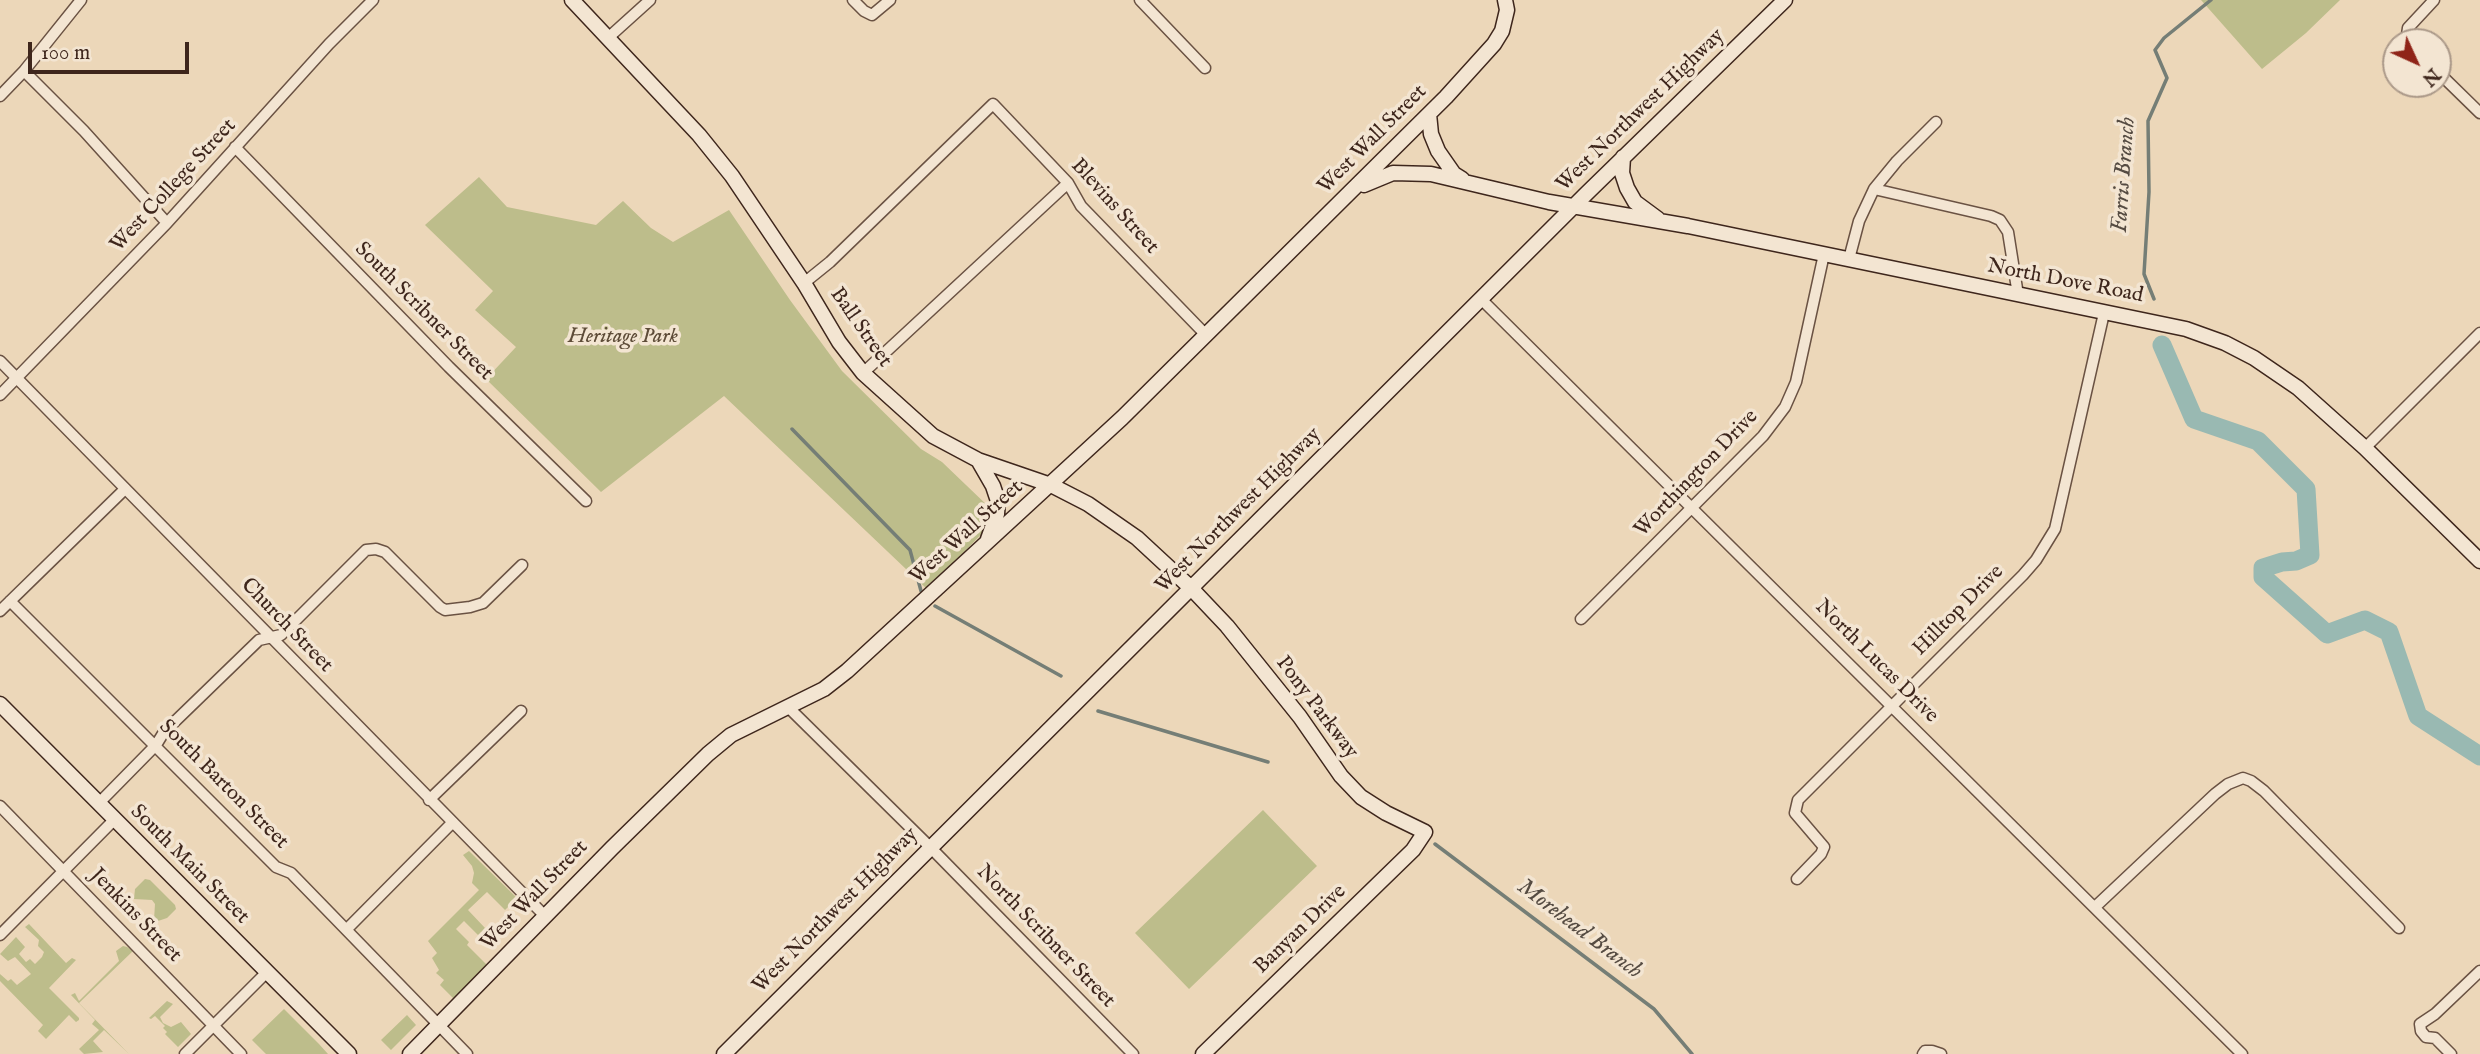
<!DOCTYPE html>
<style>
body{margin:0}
#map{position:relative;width:2480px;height:1054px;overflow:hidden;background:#ecd7b9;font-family:"IM FELL English",serif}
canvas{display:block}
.north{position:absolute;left:2382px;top:28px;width:70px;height:70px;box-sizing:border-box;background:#f3e5d2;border:2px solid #ab9989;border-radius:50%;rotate:135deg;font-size:19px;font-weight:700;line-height:28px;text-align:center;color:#3e261c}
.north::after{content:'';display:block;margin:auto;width:24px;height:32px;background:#8f2418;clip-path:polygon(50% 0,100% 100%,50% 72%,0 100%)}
.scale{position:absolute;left:28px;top:42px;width:161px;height:32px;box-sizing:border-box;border:4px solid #3e261c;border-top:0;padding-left:9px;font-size:21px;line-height:24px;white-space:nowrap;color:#3e261c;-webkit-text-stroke:5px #f3e5d2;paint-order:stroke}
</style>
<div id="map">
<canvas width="2480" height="1054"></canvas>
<div class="north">N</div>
<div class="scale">100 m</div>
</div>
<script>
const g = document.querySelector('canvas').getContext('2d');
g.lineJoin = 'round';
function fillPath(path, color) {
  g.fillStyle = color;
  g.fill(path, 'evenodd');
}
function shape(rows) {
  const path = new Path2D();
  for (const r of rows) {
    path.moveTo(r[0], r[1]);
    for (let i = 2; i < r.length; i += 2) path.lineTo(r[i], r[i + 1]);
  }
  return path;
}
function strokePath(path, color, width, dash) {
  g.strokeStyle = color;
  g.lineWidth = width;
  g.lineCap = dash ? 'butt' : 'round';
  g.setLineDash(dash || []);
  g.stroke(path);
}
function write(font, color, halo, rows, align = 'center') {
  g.font = font + ' "IM FELL English",serif';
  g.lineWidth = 7;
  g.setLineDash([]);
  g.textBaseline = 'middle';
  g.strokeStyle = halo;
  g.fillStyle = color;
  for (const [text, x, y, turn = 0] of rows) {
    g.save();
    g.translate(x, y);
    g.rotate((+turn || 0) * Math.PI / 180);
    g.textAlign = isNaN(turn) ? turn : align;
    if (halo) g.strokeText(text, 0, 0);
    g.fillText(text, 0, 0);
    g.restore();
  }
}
fillPath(shape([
 [2201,0,2340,0,2306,33,2262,69],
 [479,177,507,207,596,225,623,201,651,228,673,242,729,210,790,300,842,371,921,449,942,462,990,508,991,524,928,590,724,396,601,492,486,379,516,347,475,310,493,291,425,225],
 [1263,810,1317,866,1189,989,1135,933],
 [469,851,517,898,505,910,487,892,468,910,485,928,478,935,464,921,456,929,469,942,467,945,488,966,454,999,440,985,444,980,436,973,439,970,432,958,437,953,428,941,479,890,472,883,474,873,472,866,463,855],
 [145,879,150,880,175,905,176,909,167,918,158,921,154,920,155,904,152,900,134,899,135,889],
 [29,924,66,963,72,958,76,960,49,988,79,1018,79,1020,76,1022,69,1015,46,1039,38,1031,43,1025,0,981,0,974,8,981,11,979,17,985,31,974,15,957,8,961,0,954,16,937,25,947,19,954,26,962,30,959,35,964,42,957,44,952,38,946,39,940,25,927],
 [123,946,127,947,133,951,79,1003,129,1054,104,1030,93,1041,103,1052,84,1054,79,1049,99,1030,92,1024,95,1020,71,995,75,993,79,1001,119,961,116,951],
 [167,1001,173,1004,160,1017,163,1023,171,1027,181,1022,191,1034,178,1047,165,1034,167,1032,163,1028,165,1026,155,1016,151,1019,149,1018],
 [284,1009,319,1044,328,1054,266,1054,252,1040],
 [407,1015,416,1025,391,1050,381,1040]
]), '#bdbd8b');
strokePath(shape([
 [2154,299,2144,274,2149,192,2148,121,2167,78,2155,50,2164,38,2211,0],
 [792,429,910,550,921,591],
 [935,606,1061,676],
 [1098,711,1268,762],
 [1435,844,1654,1009,1692,1054]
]), '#757e76', 3.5);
strokePath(shape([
 [2162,345,2194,419,2258,441,2306,489,2310,555,2296,561,2282,562,2263,568,2263,577,2327,634,2365,620,2389,632,2418,716,2480,756]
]), '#99b9b2', 19);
const street = shape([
 [853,0,864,11,872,15,890,0],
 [1140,0,1205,68],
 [609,37,650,0],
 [2410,42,2407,35,2408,28,2434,0],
 [24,71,84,131,167,223],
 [2438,72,2480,113],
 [0,96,24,71,81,0],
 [235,147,449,367,586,501],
 [1874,189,1897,161,1936,122],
 [1849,259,1859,221,1874,189,1991,216,2000,220,2008,232,2018,295],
 [804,283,830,262,993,104,1068,183,1081,206,1206,335],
 [1481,299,2242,1054],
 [0,361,545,916],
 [863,373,1068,183],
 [0,395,167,223,329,44,373,0],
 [2365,448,2480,333],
 [10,601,276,867,291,873,467,1054],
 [0,611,125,489],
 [1581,619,1763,436,1785,407,1796,382,1824,254],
 [788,707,930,847,1133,1054],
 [429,800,521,711],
 [98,804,156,745,164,732,259,640,281,635,366,550,376,549,385,552,440,607,445,610,470,607,483,603,522,565],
 [0,806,241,1054],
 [1797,879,1821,854,1824,847,1795,813,1798,800,2023,575,2036,560,2055,529,2104,313],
 [2095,907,2215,794,2228,784,2243,778,2251,781,2264,791,2399,928],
 [347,929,452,823],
 [0,935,114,820],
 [185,1054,267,972],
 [1923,1054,1925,1051,1932,1051,1941,1054],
 [2451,1054,2435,1038,2426,1037,2421,1031,2420,1024,2435,1014,2480,971]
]);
const secondary = shape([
 [572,0,699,135,732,176,804,283,839,342,863,373,933,436,978,460,1051,485,1088,504,1137,538,1191,588,1227,626,1300,717,1341,776,1361,797,1386,813,1425,832,1413,850,1203,1054],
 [1429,114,1431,134,1438,151,1454,174,1462,179],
 [1623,157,1622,173,1627,188,1635,202,1658,219],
 [1364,185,1393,173,1431,174,1549,202,1688,226,2186,329,2225,343,2254,358,2298,388,2365,448,2480,561],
 [978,460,993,486,998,501,997,514,988,539],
 [0,704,349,1054],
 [410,1054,612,848,708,754,731,735,824,689,847,671,1122,418,1446,97,1494,44,1502,31,1507,10,1505,0],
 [724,1054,1586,194,1785,0]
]);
strokePath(street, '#6a5243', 13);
strokePath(secondary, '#3e261c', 17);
strokePath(street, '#f3e5d2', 10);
strokePath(secondary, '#f3e5d2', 14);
write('21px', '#3e261c', '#f3e5d2', [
 ["West Northwest Highway",1641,111,-44],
 ["West Wall Street",1373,140,-45],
 ["West College Street",174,186,-47],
 ["Blevins Street",1114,207,48],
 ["North Dove Road",2065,282,11],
 ["South Scribner Street",423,312,45],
 ["Ball Street",860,328,55],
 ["Worthington Drive",1697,474,-46],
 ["West Northwest Highway",1239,511,-45],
 ["West Wall Street",967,533,-42],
 ["Hilltop Drive",1959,611,-45],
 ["Church Street",286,626,46],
 ["North Lucas Drive",1876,662,45],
 ["Pony Parkway",1316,708,53],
 ["South Barton Street",223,785,45],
 ["South Main Street",189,865,45],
 ["West Wall Street",535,896,-46],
 ["West Northwest Highway",836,911,-45],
 ["Jenkins Street",135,916,46],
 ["Banyan Drive",1301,930,-44],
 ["North Scribner Street",1045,937,46]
]);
write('italic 21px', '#5e4c38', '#f3e5d2', [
 ["Heritage Park",623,338]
]);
write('italic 23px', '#554b42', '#f3e5d2', [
 ["Farris Branch",2125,175,-86],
 ["Morehead Branch",1579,930,37]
]);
</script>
